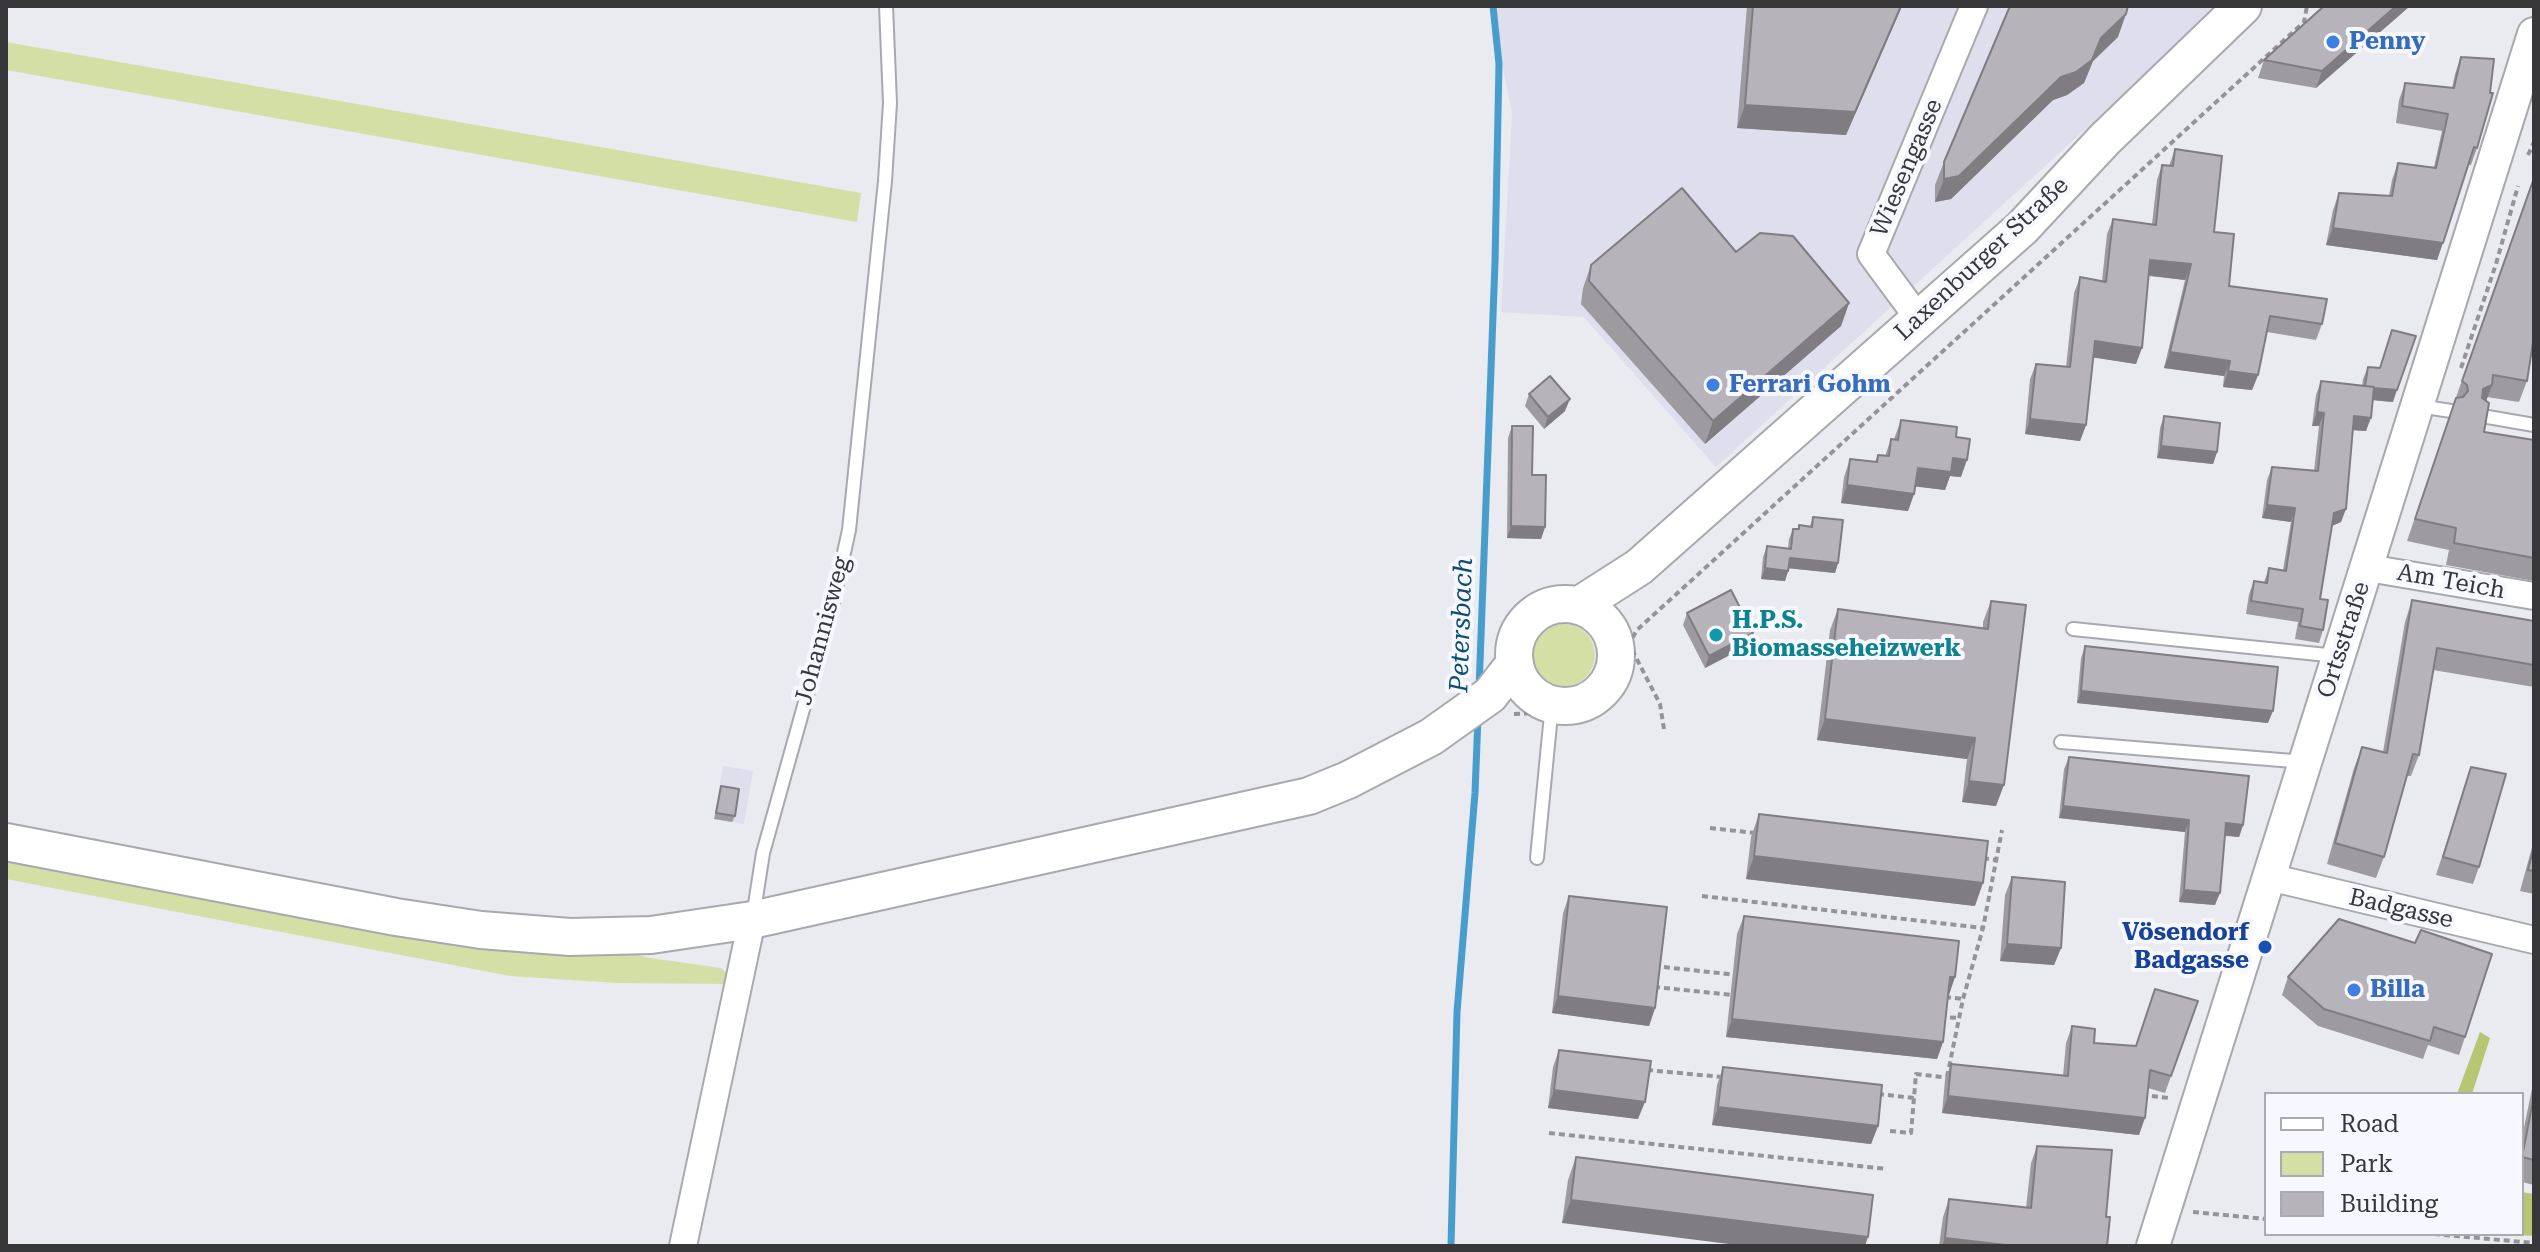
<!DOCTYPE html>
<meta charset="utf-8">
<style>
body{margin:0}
#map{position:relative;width:2540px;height:1252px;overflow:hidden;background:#eaeaf1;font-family:"Roboto Serif",serif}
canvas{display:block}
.frame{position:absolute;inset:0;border:8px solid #37373a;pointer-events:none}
.legend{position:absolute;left:2264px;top:1092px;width:260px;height:144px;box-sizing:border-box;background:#f7f7ff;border:2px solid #aaaab0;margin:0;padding:10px 14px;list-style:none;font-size:24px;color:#37373a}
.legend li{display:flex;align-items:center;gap:16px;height:40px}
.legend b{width:40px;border:2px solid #aaaab0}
</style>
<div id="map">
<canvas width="2540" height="1252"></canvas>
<div class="frame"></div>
<ul class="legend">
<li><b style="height:10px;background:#fff"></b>Road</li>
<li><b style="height:22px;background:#d3dfa4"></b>Park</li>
<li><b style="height:22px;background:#b7b3ba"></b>Building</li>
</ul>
</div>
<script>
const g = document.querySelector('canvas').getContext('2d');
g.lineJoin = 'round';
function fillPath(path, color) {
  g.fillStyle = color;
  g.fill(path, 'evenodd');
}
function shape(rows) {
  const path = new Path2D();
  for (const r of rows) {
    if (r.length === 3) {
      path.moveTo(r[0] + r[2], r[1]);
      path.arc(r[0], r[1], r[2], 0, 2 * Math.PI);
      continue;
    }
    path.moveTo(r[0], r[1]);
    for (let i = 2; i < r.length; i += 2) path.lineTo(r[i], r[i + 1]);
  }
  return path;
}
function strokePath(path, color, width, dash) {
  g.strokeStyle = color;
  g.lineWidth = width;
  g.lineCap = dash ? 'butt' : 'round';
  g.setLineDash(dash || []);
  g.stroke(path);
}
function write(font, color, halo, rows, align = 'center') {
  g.font = font + ' "Roboto Serif",serif';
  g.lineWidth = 8;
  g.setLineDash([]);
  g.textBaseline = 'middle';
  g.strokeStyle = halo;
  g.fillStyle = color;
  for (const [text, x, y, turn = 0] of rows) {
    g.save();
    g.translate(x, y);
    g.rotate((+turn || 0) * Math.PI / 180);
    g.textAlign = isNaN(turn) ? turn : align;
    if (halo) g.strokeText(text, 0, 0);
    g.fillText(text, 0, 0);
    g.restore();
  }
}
fillPath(shape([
 [1491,6,2220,6,1716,467,1584,317,1501,312,1512,113],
 [723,766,753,771,744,824,714,819]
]), '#dedeed');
fillPath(shape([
 [6,42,861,193,857,222,6,70],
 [1564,655,31],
 [6,856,612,948,650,958,721,968,730,976,731,984,617,983,510,976,6,879]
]), '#d3dfa4');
fillPath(shape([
 [2480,1032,2490,1038,2472,1094,2457,1094],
 [2522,1192,2534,1194,2534,1236,2506,1234,2522,1234]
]), '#b7c673');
strokePath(shape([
 [1479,689,1495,262,1499,64,1493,6],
 [1451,1246,1457,1012,1475,793,1478,717]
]), '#499dcd', 7);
const service = shape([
 [2419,406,2451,411],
 [2482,416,2534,425],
 [2073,629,2337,656],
 [2061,742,2305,762],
 [1537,858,1552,704],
 [753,917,763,853,834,598,849,530,885,181,890,103,886,6]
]);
const minor = shape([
 [1919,319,1871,254,1974,6],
 [2368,568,2534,596],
 [2269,877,2534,940],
 [683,1246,752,920]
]);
const tertiary = shape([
 [2153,1246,2534,34]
]);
const secondary = shape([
 [1565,655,51],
 [1578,606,1639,567,2022,228,2105,139,2243,6],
 [6,842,396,917,481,930,570,937,651,935,752,920,1309,796,1348,780,1431,737,1490,695,1515,663]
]);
strokePath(service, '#a8a8af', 16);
strokePath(minor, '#a8a8af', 30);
strokePath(tertiary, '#a8a8af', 36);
strokePath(secondary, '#a8a8af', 40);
strokePath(shape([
 [2528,155,2534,142],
 [2461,368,2496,264,2518,186],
 [1514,714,1533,713],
 [1664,729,1660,704,1629,644,1637,630,2304,22,2307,6],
 [1710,828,1755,833],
 [1983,858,1996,860],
 [1702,896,1983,928],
 [1654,966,1737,975],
 [1654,987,1733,995],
 [1945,997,1963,999],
 [1940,1017,1959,1018],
 [1647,1070,1722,1077],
 [1947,1077,1963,999,1983,928,2002,830],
 [1878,1094,1914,1098],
 [2142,1095,2169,1098],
 [1890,1131,1911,1133,1916,1074,1950,1078],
 [1549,1133,1887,1169],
 [2193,1212,2266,1219],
 [2434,1234,2534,1243]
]), '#939398', 4, [6, 4]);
strokePath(service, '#fff', 12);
strokePath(minor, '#fff', 26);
strokePath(tertiary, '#fff', 32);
strokePath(secondary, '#fff', 36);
fillPath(shape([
 [1747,6,1902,6,1846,135,1737,128],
 [2324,6,2410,6,2316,88,2258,78,2264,60],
 [2118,37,2093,61,2084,83,2067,95,2053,100,1951,199,1935,202,1935,185,1944,162],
 [2461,57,2477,148,2471,165,2468,165,2437,260,2326,245,2333,210,2339,193,2389,196,2392,180,2398,163,2434,167,2442,131,2396,123,2399,100,2405,83,2452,88,2455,74],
 [2175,149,2214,232,2229,286,2322,324,2316,340,2267,332,2258,375,2252,390,2223,387,2224,376,2164,368,2185,280,2149,276,2136,364,2093,357,2086,425,2080,441,2025,434,2030,379,2036,364,2066,367,2074,293,2080,277,2102,281,2107,234,2113,219,2152,224,2157,180,2162,165,2169,166],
 [2534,177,2534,351,2532,351,2527,381,2519,402,2487,397,2486,401,2484,432,2534,440,2534,581,2446,565,2449,550,2407,541,2454,403],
 [1736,252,1849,303,1841,326,1705,444,1581,304,1583,288,1591,265],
 [2392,330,2393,402,2372,400,2366,431,2353,430,2341,522,2332,526,2320,599,2323,630,2319,643,2295,639,2298,622,2246,614,2249,594,2254,581,2264,582,2269,568,2283,570,2291,522,2262,518,2267,480,2272,467,2314,471,2319,426,2312,426,2316,395,2321,381,2362,386,2363,379,2368,367,2380,368],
 [1529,394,1565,411,1544,429,1525,406],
 [2164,416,2217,452,2213,464,2157,458,2160,428],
 [1901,420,1956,437,1961,477,1950,476,1945,490,1915,486,1914,494,1908,511,1841,503,1844,477,1850,459,1875,462,1878,455,1885,456,1891,439,1894,439],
 [1512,426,1532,475,1545,527,1541,539,1507,538,1508,438],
 [1813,517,1838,563,1835,573,1789,568,1785,581,1761,579,1763,557,1767,546,1788,548,1789,539,1793,529,1798,529,1799,525,1810,526],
 [2412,600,2534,621,2534,687,2433,670,2419,755,2411,776,2407,776,2384,857,2376,878,2327,864,2354,768,2362,747,2383,752,2405,622],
 [1991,601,1996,806,1962,802,1967,759,1817,740,1830,630,1838,609,1983,628,1983,622],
 [1687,613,1753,633,1749,645,1705,668,1683,625],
 [2085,646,2268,723,2077,703,2081,658],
 [2069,757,2243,825,2239,837,2225,836,2215,905,2179,902,2185,832,2059,818,2064,769],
 [2471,767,2479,867,2473,884,2436,875],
 [721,786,735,816,732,822,714,819],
 [1759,814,1975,906,1746,879,1751,837],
 [2534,840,2534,894,2520,891],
 [2012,877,2061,948,2054,965,2000,961,2005,895],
 [1569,896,1655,1008,1649,1026,1552,1013,1563,913],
 [1744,916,1955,977,1948,995,1943,1042,1937,1059,1726,1037,1737,934],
 [2288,977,2465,1037,2459,1055,2428,1045,2423,1059,2318,1026,2282,995],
 [2198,1001,2165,1093,2148,1088,2139,1135,1942,1113,1945,1080,1951,1064,2063,1076,2066,1043,2072,1026,2094,1043,2136,1046],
 [1559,1050,1638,1119,1548,1108,1553,1067],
 [1723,1067,1878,1126,1871,1144,1712,1125,1717,1085],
 [2534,1079,2534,1185,2522,1182,2522,1137],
 [2037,1146,2106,1217,2107,1246,1939,1246,1943,1217,1949,1199,2026,1208,2031,1163],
 [1576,1157,1873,1195,1562,1223,1568,1180]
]), '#9d9aa0');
fillPath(shape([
 [1902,6,1846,135,1737,128,1745,105],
 [2396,6,2410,6,2316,88,2322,71],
 [2126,14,2118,37,2093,61,2084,83,2067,95,2053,100,1951,199,1935,202,1944,179,2061,77],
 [2333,228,2443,243,2437,260,2326,245],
 [2150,260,2191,264,2185,280,2145,275],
 [1849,303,1841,326,1705,444,1713,421],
 [2095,341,2142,348,2136,364,2090,357],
 [2170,352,2230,361,2224,376,2164,368],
 [2228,371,2258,375,2252,390,2223,387],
 [2492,385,2484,407,2475,411,2483,389],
 [2365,387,2397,390,2393,402,2361,399],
 [1570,399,1565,411,1544,429,1548,417],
 [2317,412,2324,413,2319,426,2312,426],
 [2354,416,2371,418,2366,431,2350,430],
 [2030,419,2086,425,2080,441,2025,434],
 [2161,446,2217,452,2213,464,2157,458],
 [1953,458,1967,460,1961,477,1950,476,1945,490,1911,486,1918,468],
 [1847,485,1914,494,1908,511,1841,503],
 [2267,505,2295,508,2291,522,2262,518],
 [2346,509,2341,522,2329,527,2334,513],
 [1511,526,1545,527,1541,539,1507,538],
 [1790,558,1838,563,1835,573,1786,568],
 [1765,568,1788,571,1785,581,1761,579],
 [1753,633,1749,645,1705,668,1709,656],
 [2081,691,2273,711,2268,723,2077,703],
 [1825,719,1975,738,1967,759,1817,740],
 [1969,781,2004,785,1996,806,1962,802],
 [2063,806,2189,820,2185,832,2059,818],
 [2226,823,2243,825,2239,837,2222,835],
 [1754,856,1983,883,1975,906,1746,879],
 [2184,890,2220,893,2215,905,2179,902],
 [2007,944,2061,948,2054,965,2000,961],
 [1950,977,1955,977,1949,995,1943,994],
 [1558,996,1655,1008,1649,1026,1552,1013],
 [1732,1019,1943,1042,1937,1059,1726,1037],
 [1554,1090,1645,1102,1638,1119,1548,1108],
 [1948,1096,2145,1118,2139,1135,1942,1113],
 [1718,1107,1878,1126,1871,1144,1712,1125],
 [1571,1200,1868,1237,1865,1246,1745,1246,1562,1223],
 [1945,1238,2014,1246,1942,1246]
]), '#807d82');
const building = shape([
 [1753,6,1901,6,1855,112,1745,105,1753,6],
 [2010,6,2128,6,2126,14,2101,38,2092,60,2076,72,2061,77,1959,176,1944,179,1944,162,2010,6],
 [2324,6,2396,6,2322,71,2264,60,2324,6],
 [2461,57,2494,59,2490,93,2493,93,2477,148,2474,147,2443,243,2333,228,2339,193,2392,196,2398,163,2436,168,2448,114,2402,106,2405,83,2454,88,2461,57],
 [2175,149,2222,156,2214,232,2234,234,2229,286,2327,299,2322,324,2270,316,2258,375,2228,371,2230,361,2170,352,2191,264,2150,260,2142,348,2095,341,2086,425,2030,419,2036,364,2070,367,2080,277,2106,282,2113,219,2156,225,2162,165,2173,166,2175,149],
 [2534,178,2534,336,2527,381,2493,375,2492,385,2483,389,2482,398,2489,403,2484,432,2534,440,2534,558,2454,543,2456,528,2415,519,2456,398,2463,397,2468,391,2467,385,2462,381,2534,178],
 [1682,188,1736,252,1760,233,1793,236,1849,303,1713,421,1589,281,1591,265,1682,188],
 [2392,330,2416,336,2397,390,2374,388,2374,387,2365,386,2368,367,2380,368,2392,330],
 [1550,376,1570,399,1548,417,1529,394,1550,376],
 [2321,381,2374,387,2371,418,2354,416,2346,509,2334,513,2320,599,2328,600,2323,630,2300,626,2303,609,2251,601,2254,581,2267,583,2269,568,2286,571,2295,508,2267,505,2272,467,2318,471,2324,413,2317,412,2321,381],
 [2164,416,2220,423,2217,452,2161,446,2164,416],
 [1901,420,1957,427,1956,437,1970,439,1967,460,1953,458,1951,472,1918,468,1914,494,1847,485,1850,459,1877,462,1878,455,1889,456,1891,439,1898,440,1901,420],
 [1512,426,1533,426,1532,475,1546,475,1545,527,1511,526,1512,426],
 [1813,517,1843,520,1838,563,1790,558,1788,571,1765,568,1767,546,1791,549,1793,529,1799,529,1799,525,1812,527,1813,517],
 [1731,590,1753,633,1709,656,1687,613,1731,590],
 [2412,600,2534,621,2534,665,2437,648,2419,755,2413,754,2384,857,2335,843,2362,747,2387,753,2412,600],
 [1991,601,2026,605,2004,785,1969,781,1975,738,1825,719,1838,609,1988,629,1991,601],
 [2085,646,2278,667,2273,711,2081,691,2085,646],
 [2069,757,2249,776,2243,825,2226,823,2220,893,2184,890,2189,820,2063,806,2069,757],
 [2471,767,2506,774,2479,867,2443,857,2471,767],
 [721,786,739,789,735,816,716,813,721,786],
 [1759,814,1988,841,1983,883,1754,856,1759,814],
 [2534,847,2534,871,2528,870,2534,847],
 [2012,877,2065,882,2061,948,2007,944,2012,877],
 [1569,896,1667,907,1655,1008,1558,996,1569,896],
 [1744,916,1959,941,1955,977,1950,977,1943,1042,1732,1019,1744,916],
 [2339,919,2415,943,2421,930,2492,954,2465,1037,2434,1027,2430,1041,2324,1009,2288,977,2339,919],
 [2155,989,2198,1001,2171,1076,2150,1070,2145,1118,1948,1096,1951,1064,2068,1076,2072,1026,2095,1029,2094,1043,2136,1046,2155,989],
 [1559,1050,1651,1061,1645,1102,1554,1090,1559,1050],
 [1723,1067,1882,1085,1878,1126,1718,1107,1723,1067],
 [2534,1096,2534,1160,2522,1157,2534,1096],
 [2037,1146,2112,1150,2106,1217,2110,1217,2107,1246,2014,1246,1945,1238,1949,1199,2031,1208,2037,1146],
 [1576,1157,1873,1195,1868,1237,1571,1200,1576,1157]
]);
fillPath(building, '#b7b3ba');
strokePath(building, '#807d82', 2);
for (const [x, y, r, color] of [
 [2333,42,8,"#3f7fe0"],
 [1713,385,8,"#3f7fe0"],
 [1716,635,8,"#0f9aa8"],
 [2265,947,8,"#1a4fb4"],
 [2354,990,8,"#3f7fe0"]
]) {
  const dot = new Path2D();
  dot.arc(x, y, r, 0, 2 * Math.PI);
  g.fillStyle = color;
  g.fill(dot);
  strokePath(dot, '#f7f7ff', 3);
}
write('bold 24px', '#366cbe', '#f7f7ff', [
 ["Penny",2349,42],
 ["Ferrari Gohm",1729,385],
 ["Billa",2370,990]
], 'left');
write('24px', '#37373a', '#f7f7ff', [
 ["Wiesengasse",1907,168,-67],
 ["Laxenburger Straße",1982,259,-43],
 ["Am Teich",2451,582,10],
 ["Johannisweg",823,631,-75],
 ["Ortsstraße",2344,640,-72],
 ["Badgasse",2401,909,13]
]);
write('bold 24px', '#0d838f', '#f7f7ff', [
 ["H.P.S.",1732,621],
 ["Biomasseheizwerk",1732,649]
], 'left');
write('bold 24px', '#164399', '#f7f7ff', [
 ["Vösendorf",2249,933],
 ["Badgasse",2249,961]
], 'right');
write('italic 26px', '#0b4e6f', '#f7f7ff', [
 ["Petersbach",1462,625,-88]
]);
</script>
